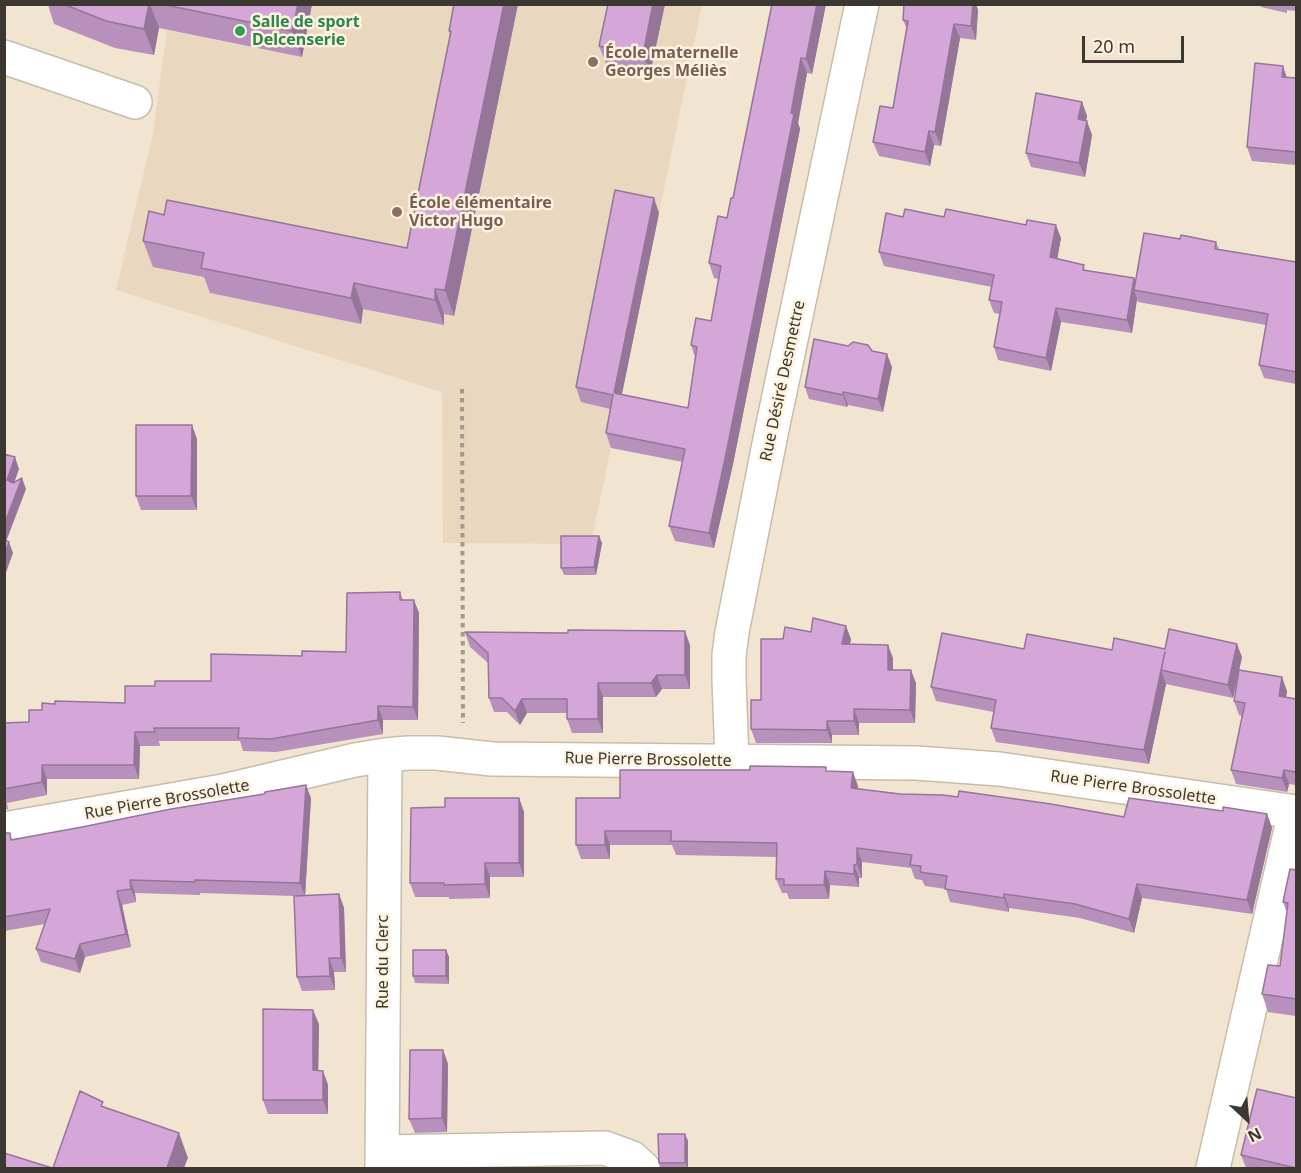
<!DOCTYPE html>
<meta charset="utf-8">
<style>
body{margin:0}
#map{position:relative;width:1301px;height:1173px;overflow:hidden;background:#f1e5d2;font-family:"Noto Sans",sans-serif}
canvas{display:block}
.frame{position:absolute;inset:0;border:6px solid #3c3730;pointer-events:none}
.north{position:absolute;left:1217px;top:1089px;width:60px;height:60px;-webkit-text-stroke:4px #fff2df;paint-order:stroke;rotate:154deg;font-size:16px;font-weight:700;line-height:24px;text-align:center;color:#3c3730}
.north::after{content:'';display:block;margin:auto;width:21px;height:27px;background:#3c3730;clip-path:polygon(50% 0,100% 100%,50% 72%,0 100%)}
.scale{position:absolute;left:1082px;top:36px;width:102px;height:27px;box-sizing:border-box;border:3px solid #3c3730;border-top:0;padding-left:8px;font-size:18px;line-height:21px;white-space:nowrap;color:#3c3730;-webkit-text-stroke:4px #fff2df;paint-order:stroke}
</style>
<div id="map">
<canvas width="1301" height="1173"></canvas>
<div class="frame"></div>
<div class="north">N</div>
<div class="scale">20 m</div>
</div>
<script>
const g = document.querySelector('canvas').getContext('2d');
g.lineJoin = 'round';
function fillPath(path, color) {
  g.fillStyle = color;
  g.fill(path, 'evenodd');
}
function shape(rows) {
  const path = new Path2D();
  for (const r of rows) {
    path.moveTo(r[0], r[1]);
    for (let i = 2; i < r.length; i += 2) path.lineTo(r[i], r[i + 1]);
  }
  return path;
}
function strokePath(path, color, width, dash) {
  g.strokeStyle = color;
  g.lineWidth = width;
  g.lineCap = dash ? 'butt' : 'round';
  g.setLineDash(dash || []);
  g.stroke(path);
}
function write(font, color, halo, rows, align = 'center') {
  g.font = font + ' "Noto Sans",sans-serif';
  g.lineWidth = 5;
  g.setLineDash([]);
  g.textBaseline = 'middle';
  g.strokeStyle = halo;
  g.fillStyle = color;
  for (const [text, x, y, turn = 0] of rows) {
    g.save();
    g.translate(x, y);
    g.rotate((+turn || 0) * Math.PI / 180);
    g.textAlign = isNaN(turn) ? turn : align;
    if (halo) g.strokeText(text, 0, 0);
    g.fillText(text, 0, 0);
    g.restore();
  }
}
fillPath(shape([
 [312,5,702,5,591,544,443,543,442,392,116,290,153,133,167,30,302,57]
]), '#e9d8bf');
const minor = shape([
 [4,57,135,102],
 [732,761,729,679,729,655,732,632,772,429,862,4],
 [4,829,223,791,355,760,385,755,408,753,437,753,492,759,916,763,958,766,999,769,1296,812],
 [382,1152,605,1148,632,1158,643,1168],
 [382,1168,385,755],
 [1213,1168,1295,812]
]);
strokePath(minor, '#c8bcaa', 36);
strokePath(shape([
 [462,389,463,723]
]), '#a39a8c', 4, [4.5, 4.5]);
strokePath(minor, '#fff', 33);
fillPath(shape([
 [42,4,312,4,302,57,159,28,154,55,115,48,54,24,48,5],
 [454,4,518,4,454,316,444,314,444,325,363,309,361,324,210,293,204,277,153,267,143,241,164,215,407,248,450,35,449,31],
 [665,4,650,74,607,66,599,46],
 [772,4,826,4,812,74,807,73,798,123,800,129,733,464,714,548,675,541,669,526,683,462,611,448,606,433,610,409,581,402,576,387,659,213,622,394,688,408,695,357,691,345,711,321,719,279,714,278,709,263,727,218,733,198],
 [904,4,976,4,978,10,976,40,960,38,941,146,934,145,930,166,879,156,873,142,893,108,907,29,903,20],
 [1260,4,1296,4,1296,11,1287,10,1287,13,1261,7],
 [1287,77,1296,78,1296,165,1252,161,1247,147],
 [1082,102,1087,116,1086,121,1092,135,1085,177,1031,167,1026,153],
 [903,217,1061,238,1057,259,1086,271,1134,278,1135,282,1180,239,1216,242,1219,249,1296,262,1296,384,1264,378,1259,365,1266,325,1138,302,1137,299,1132,333,1061,322,1051,371,998,360,994,347,1000,314,994,313,989,300,992,287,884,266,879,252],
 [872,351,892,367,883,412,848,405,847,407,809,399,805,387],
 [197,439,197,510,141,510,136,496],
 [599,536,602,543,596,575,564,575,561,568],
 [400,592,403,600,419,613,418,720,383,720,383,734,276,752,243,751,240,741,159,741,160,746,140,746,139,779,47,779,47,795,7,803,8,809,4,810,4,723,29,722,42,710,125,703,155,686,211,681,302,656,346,652],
 [465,632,690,645,690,689,662,689,656,697,603,697,603,733,572,733,567,719,567,713,527,713,520,725,507,712,494,712,489,698,488,663,470,647],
 [851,639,850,644,893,658,893,670,916,683,915,723,859,723,859,735,832,735,832,743,756,743,751,729,761,700],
 [1024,649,1112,650,1165,649,1242,657,1233,698,1166,684,1149,764,996,742,991,728,994,712,936,701,931,687],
 [1287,691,1286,697,1296,699,1296,785,1289,784,1287,792,1236,784,1231,770,1242,716,1239,715,1234,701],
 [828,771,858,786,857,789,1124,817,1223,811,1267,814,1272,828,1252,914,1142,898,1134,933,1080,918,1009,908,1009,912,950,902,946,889,925,886,922,880,915,879,911,868,862,862,862,878,859,878,859,887,830,885,829,899,789,899,787,893,782,893,776,879,777,857,676,855,672,845,610,845,610,859,581,859,576,845,620,798],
 [311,798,305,896,339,894,344,908,346,972,334,972,335,990,302,991,297,977,294,896,200,893,200,895,135,893,136,902,122,905,131,947,85,957,80,973,41,962,36,949,45,924,4,931,4,833,12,839],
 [519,798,524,812,524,877,490,877,490,898,449,899,449,897,415,897,410,883,445,807],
 [1296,870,1296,1016,1268,1012,1262,994,1280,966,1287,913,1283,902],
 [446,950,449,957,449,984,415,983,413,976],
 [319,1024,318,1071,323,1071,328,1085,328,1114,268,1114,263,1100],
 [443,1050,448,1064,447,1132,415,1133,409,1119],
 [1296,1098,1296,1168,1246,1168,1241,1155],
 [685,1134,688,1141,688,1168,661,1168,659,1163]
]), '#b790bb');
fillPath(shape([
 [149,4,150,4,159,28,154,55,144,29],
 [298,4,312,4,302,57,292,31],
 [504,4,518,4,454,316,445,290],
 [653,4,665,4,650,74,643,54],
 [817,4,826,4,812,74,806,59],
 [973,4,976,4,978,10,976,40,971,26],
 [954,24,960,38,941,146,935,132],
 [801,58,807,73,798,123,800,129,733,464,714,548,709,533],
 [1283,66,1288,81,1282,77],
 [1082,102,1087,116,1083,133,1078,119],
 [1087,121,1092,135,1085,177,1079,163],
 [929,131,934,145,930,166,925,152],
 [654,198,659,213,619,408,614,393],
 [1056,225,1061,238,1055,271,1050,257],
 [1134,278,1138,290,1134,290,1137,299,1132,333,1127,320],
 [354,283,363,309,361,324,351,298],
 [435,289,444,314,444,325,435,300],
 [1056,308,1061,322,1051,371,1046,358],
 [887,354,892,367,883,412,878,399],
 [843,392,848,405,847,407,843,395],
 [192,425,197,439,197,510,191,496],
 [15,457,19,469,11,492,7,480],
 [22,478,26,489,4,547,4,525],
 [599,536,602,543,596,575,594,567],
 [9,542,13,553,4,578,4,555],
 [414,600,419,613,418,720,413,707],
 [846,626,851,639,847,658,842,644],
 [685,631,690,645,690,689,685,675],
 [1237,644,1242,657,1233,698,1228,685],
 [888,645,893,658,893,683,888,670],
 [1165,652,1161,670,1166,684,1149,764,1144,750],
 [911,670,916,683,915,723,910,710],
 [657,675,662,689,656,697,651,683],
 [1282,677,1287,691,1284,710,1279,696],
 [598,683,603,697,603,733,598,719],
 [522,699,527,713,520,725,515,711],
 [378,706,383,720,383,734,378,720],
 [854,709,859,723,859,735,854,721],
 [827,721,832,735,832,743,827,730],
 [135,732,140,746,139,779,134,765],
 [42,765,47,779,47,795,42,782],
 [1284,770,1289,784,1287,792,1282,778],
 [853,772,858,786,856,802,851,788],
 [306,785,311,798,305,896,300,883],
 [519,798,524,812,524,877,519,863],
 [1267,814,1272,828,1252,914,1247,900],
 [605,831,610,845,610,859,605,845],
 [857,848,862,862,862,878,857,864],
 [485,863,490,877,490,898,485,884],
 [854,865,859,878,859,887,854,874],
 [825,871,830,885,829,899,824,885],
 [130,880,135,893,136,902,131,889],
 [1137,884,1142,898,1134,933,1129,919],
 [117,891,122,905,131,947,126,934],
 [339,894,344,908,346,972,341,958],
 [1004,894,1009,908,1009,912,1004,898],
 [80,944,85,957,80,973,75,959],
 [446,950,449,957,449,984,446,976],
 [329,958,334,972,335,990,330,976],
 [313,1010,319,1024,318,1084,313,1070],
 [443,1050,448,1064,447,1132,442,1118],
 [323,1071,328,1085,328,1114,323,1100],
 [179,1133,188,1158,184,1168,167,1168],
 [685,1134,688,1141,688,1168,685,1163]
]), '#957598');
const building = shape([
 [63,4,149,4,144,29,106,21,63,4],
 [161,4,298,4,292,31,161,4],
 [454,4,504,4,445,290,435,289,435,300,354,283,351,298,201,268,204,253,143,241,149,211,164,215,167,200,407,248,451,31,449,31,454,4],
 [608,4,653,4,643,54,599,46,608,4],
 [772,4,817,4,806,59,801,58,791,113,794,114,727,449,709,533,669,526,685,449,606,433,613,395,576,387,615,190,654,198,614,393,688,408,697,347,691,345,696,318,711,321,721,266,709,263,718,216,727,218,731,198,733,198,772,4],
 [904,4,973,4,971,26,954,24,935,132,929,131,925,152,873,142,880,106,893,108,908,21,903,20,904,4],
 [1255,63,1283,66,1282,77,1296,78,1296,152,1247,147,1255,63],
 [1036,93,1082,102,1078,119,1087,121,1079,163,1026,153,1036,93],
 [905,209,944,217,946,209,1026,225,1027,220,1056,225,1050,257,1084,265,1083,270,1134,278,1127,320,1056,308,1046,358,994,347,1002,302,989,300,994,275,879,252,886,213,903,217,905,209],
 [1144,233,1180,239,1181,235,1216,242,1215,249,1296,262,1296,372,1259,365,1268,314,1134,290,1144,233],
 [814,339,848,346,853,342,868,345,872,351,887,354,878,399,843,392,843,395,805,387,814,339],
 [136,425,192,425,191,496,136,496,136,425],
 [4,454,15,457,7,480,13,483,22,478,4,525,4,454],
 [561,536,599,536,594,567,561,568,561,536],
 [4,540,9,542,4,555,4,540],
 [400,592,400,600,414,600,413,707,378,706,378,720,271,739,238,738,239,728,154,728,155,732,135,732,134,765,42,765,42,782,4,789,4,723,29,722,29,710,42,710,42,703,55,704,55,701,125,703,125,686,155,686,155,681,211,681,211,654,302,656,302,651,346,652,347,593,400,592],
 [813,618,846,626,842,644,888,645,888,670,911,670,910,710,854,709,854,721,827,721,827,730,751,729,751,700,761,700,761,639,783,639,785,627,811,632,813,618],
 [1169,629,1237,644,1228,685,1161,670,1165,652,1144,750,991,728,996,700,931,687,942,633,1024,649,1027,634,1112,650,1114,638,1165,649,1169,629],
 [568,630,685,631,685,675,657,675,651,683,598,683,598,719,567,719,567,699,522,699,515,711,502,698,489,698,488,653,465,632,568,633,568,630],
 [1239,670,1282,677,1279,696,1296,699,1296,772,1284,770,1282,778,1231,770,1245,703,1234,701,1239,670],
 [750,766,826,767,826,771,853,772,851,788,900,794,943,795,958,797,959,791,1051,804,1124,817,1129,798,1223,811,1223,807,1267,814,1247,900,1137,884,1129,919,1075,904,1004,894,1004,898,945,889,947,876,920,872,921,866,910,865,912,855,857,848,857,864,854,865,854,874,825,871,824,885,784,885,784,879,776,879,777,843,671,841,671,831,605,831,605,845,576,845,576,798,620,798,620,770,750,770,750,766],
 [306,785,300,883,195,880,195,882,130,880,131,889,117,891,126,934,80,944,75,959,36,949,50,909,4,917,4,833,10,833,11,840,82,827,171,809,264,794,265,792,306,785],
 [445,798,519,798,519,863,485,863,485,884,444,885,444,883,410,883,411,808,445,807,445,798],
 [1290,869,1296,870,1296,999,1262,994,1268,965,1280,966,1288,903,1283,902,1290,869],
 [339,894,341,958,329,958,330,976,297,977,294,896,339,894],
 [413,950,446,950,446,976,413,976,413,950],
 [263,1009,313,1010,313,1070,323,1071,323,1100,263,1100,263,1009],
 [410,1050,443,1050,442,1118,409,1119,410,1050],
 [1257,1089,1296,1098,1296,1168,1241,1155,1257,1089],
 [80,1091,103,1102,101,1106,179,1133,167,1168,53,1168,80,1091],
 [658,1134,685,1134,685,1163,659,1163,658,1134],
 [4,1153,52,1168,4,1168,4,1153]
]);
fillPath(building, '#d5a7d9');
strokePath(building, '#957598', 1.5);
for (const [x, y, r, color] of [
 [240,31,6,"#2e9e5b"],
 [593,62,6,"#8d6e63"],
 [397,212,6,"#8d6e63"]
]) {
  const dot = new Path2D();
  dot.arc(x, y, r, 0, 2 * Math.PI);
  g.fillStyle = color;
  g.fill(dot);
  strokePath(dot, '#fff2df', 2);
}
write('bold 16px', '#27864d', '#fff2df', [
 ["Salle de sport",252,22],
 ["Delcenserie",252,40]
], 'left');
write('bold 16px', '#785e54', '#fff2df', [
 ["École maternelle",605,53],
 ["Georges Méliès",605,71],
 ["École élémentaire",409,203],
 ["Victor Hugo",409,221]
], 'left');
write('16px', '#3c3730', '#fff2df', [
 ["Rue Désiré Desmettre",783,381,-78],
 ["Rue Pierre Brossolette",648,760,1],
 ["Rue Pierre Brossolette",1133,788,8],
 ["Rue Pierre Brossolette",167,800,-10],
 ["Rue du Clerc",383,962,-90]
]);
</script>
